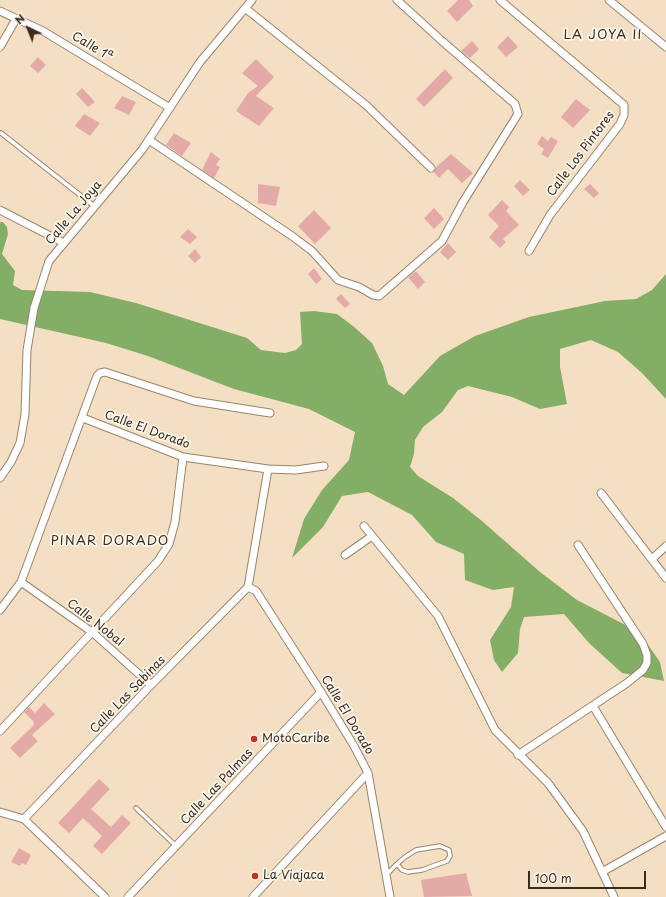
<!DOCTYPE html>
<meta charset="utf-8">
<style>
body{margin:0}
#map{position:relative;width:666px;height:897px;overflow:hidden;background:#f4dfc3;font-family:"Playpen Sans",sans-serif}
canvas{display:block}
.north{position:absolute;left:8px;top:8px;width:40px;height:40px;-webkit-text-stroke:3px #fbf7ec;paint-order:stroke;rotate:317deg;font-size:11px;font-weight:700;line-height:16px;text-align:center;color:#3b2a1e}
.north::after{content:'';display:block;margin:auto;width:14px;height:18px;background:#3b2a1e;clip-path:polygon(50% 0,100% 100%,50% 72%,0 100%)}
.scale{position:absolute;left:528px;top:871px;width:118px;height:18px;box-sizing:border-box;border:2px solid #3b2a1e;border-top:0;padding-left:5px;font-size:12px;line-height:14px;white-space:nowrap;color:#3b2a1e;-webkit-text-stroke:3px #fbf7ec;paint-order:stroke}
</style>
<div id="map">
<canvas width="666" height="897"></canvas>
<div class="north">N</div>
<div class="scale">100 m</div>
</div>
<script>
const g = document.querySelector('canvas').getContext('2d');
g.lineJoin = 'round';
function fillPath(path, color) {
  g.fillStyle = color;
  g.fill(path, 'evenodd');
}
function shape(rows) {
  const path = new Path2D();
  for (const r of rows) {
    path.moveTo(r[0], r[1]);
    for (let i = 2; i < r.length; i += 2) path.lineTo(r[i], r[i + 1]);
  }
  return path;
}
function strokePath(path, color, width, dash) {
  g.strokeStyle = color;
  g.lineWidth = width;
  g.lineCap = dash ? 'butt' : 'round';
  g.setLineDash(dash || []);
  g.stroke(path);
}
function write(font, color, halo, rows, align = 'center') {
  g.font = font + ' "Playpen Sans",sans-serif';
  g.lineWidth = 3.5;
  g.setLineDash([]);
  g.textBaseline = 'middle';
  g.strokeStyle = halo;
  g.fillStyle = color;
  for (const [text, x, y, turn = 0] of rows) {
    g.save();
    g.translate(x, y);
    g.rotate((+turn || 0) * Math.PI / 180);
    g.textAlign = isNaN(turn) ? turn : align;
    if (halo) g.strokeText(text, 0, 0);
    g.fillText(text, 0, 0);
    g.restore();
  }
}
fillPath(shape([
 [0,222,3,222,7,227,8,234,2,254,15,271,13,285,22,290,90,292,136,303,247,338,261,350,285,353,296,350,302,344,300,312,314,311,337,314,353,326,372,343,383,366,388,384,404,395,440,356,475,336,529,317,605,301,636,299,652,290,666,274,666,399,642,373,618,352,591,340,560,349,560,367,567,404,540,409,512,397,468,386,458,390,442,412,423,427,415,440,414,454,410,467,418,476,453,498,482,521,540,572,577,600,639,632,660,662,664,681,622,673,589,643,564,614,524,617,520,629,518,653,502,672,494,660,490,640,511,607,514,587,493,590,465,580,464,554,436,542,412,515,368,492,342,496,323,527,292,558,304,519,322,490,349,460,355,432,309,409,234,389,148,356,106,343,0,319]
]), '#83ae66');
fillPath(shape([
 [458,0,469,0,473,6,457,22,447,11],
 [508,36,518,47,506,57,497,47],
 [472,41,479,49,470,58,461,51],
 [38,57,46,65,38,73,30,66],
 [256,59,274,77,256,96,274,108,259,126,236,111,248,93,258,86,242,73],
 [445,69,453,78,424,107,416,99],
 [82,88,95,102,88,107,76,94],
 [122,96,136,102,129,115,114,108],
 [576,99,590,110,573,128,561,117],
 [84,114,100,123,90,136,75,126],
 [174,133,191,143,182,156,166,145],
 [542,136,548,141,551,137,558,141,548,158,541,154,544,149,537,144],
 [211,152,220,159,216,165,220,167,214,178,202,170],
 [451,154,473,173,462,183,448,169,439,178,434,172,436,167],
 [520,180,530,190,523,196,514,186],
 [258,184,280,187,276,206,258,203],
 [590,184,599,193,594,198,584,189],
 [502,200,509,207,506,211,519,225,503,239,506,242,500,248,489,237,499,226,488,215],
 [434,208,444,219,434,229,424,218],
 [314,210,331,228,315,244,298,226],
 [188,229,197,237,190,244,180,237],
 [448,243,456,252,448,260,440,252],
 [195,249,201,257,195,263,188,256],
 [314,268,322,279,316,284,308,274],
 [416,271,425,282,418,289,408,277],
 [341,294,350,304,345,308,336,299],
 [44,703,55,714,32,735,38,741,20,758,10,748,34,725,33,721,24,712,29,707,35,713],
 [99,779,110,789,91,809,111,827,122,815,131,823,102,854,93,846,102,836,83,818,69,833,58,823],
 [19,848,31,855,26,865,22,863,20,866,11,862],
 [466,873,472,896,424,897,421,880]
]), '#e4aaa8');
const service = shape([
 [1,133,94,206],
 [136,808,176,846],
 [386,875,397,864,405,857,416,850,440,846,449,850,450,856,447,861,422,870,408,872,402,870,397,864]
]);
const minor = shape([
 [500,0,624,105,624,115,620,124,550,215,529,251],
 [609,0,666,47],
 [245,8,366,105,431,168],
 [0,11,43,31,170,108],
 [0,47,16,19],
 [149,140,292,236,312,251,338,280,359,287,373,295,379,296,442,241,463,202,518,114,515,104,442,41,397,0],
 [0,210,64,243],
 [83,418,183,457,268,469,296,470,324,466],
 [0,478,11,462,20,443,25,414,27,350,34,308,49,261,142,150,200,62,252,0],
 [601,493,666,578],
 [364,526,438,616,495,730,548,783,583,831,614,897],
 [345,555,372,536],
 [652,559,666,546],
 [21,582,92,632,151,685],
 [248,587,256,591,321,692,354,746,368,773,390,897],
 [248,587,268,469],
 [0,610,21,582,97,376,100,373,105,372,194,401,270,413],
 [593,706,666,827],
 [0,731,158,561,169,544,175,522,183,457],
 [518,755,627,683,643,670,647,663,647,655,643,644,578,545],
 [0,812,24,819,105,897],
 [24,819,151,685,248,587],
 [602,872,666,836],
 [128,897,321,692],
 [253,897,368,773]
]);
strokePath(service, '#988470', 5.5);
strokePath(minor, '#988470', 9);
strokePath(service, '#fff', 3.5);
strokePath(minor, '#fff', 7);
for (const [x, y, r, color] of [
 [254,739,4,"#c8321e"],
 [255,876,4,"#c8321e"]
]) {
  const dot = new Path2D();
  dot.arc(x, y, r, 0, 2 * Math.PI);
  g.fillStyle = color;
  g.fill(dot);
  strokePath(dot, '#fbf7ec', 1.5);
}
write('12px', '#3b2a1e', '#fbf7ec', [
 ["Calle 1ª",92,47,31],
 ["Calle Los Pintores",581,154,-53],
 ["Calle La Joya",74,213,-50],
 ["Calle El Dorado",147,430,20],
 ["Calle Nobal",95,623,38],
 ["Calle Las Sabinas",128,695,-46],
 ["Calle El Dorado",347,715,59],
 ["Calle Las Palmas",217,787,-47]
]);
write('12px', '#3b2a1e', '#fbf7ec', [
 ["MotoCaribe",262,739],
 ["La Viajaca",263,876]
], 'left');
g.letterSpacing = '1px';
write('13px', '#3b2a1e', '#fbf7ec', [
 ["LA JOYA II",603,35],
 ["PINAR DORADO",110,541]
]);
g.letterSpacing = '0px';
</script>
